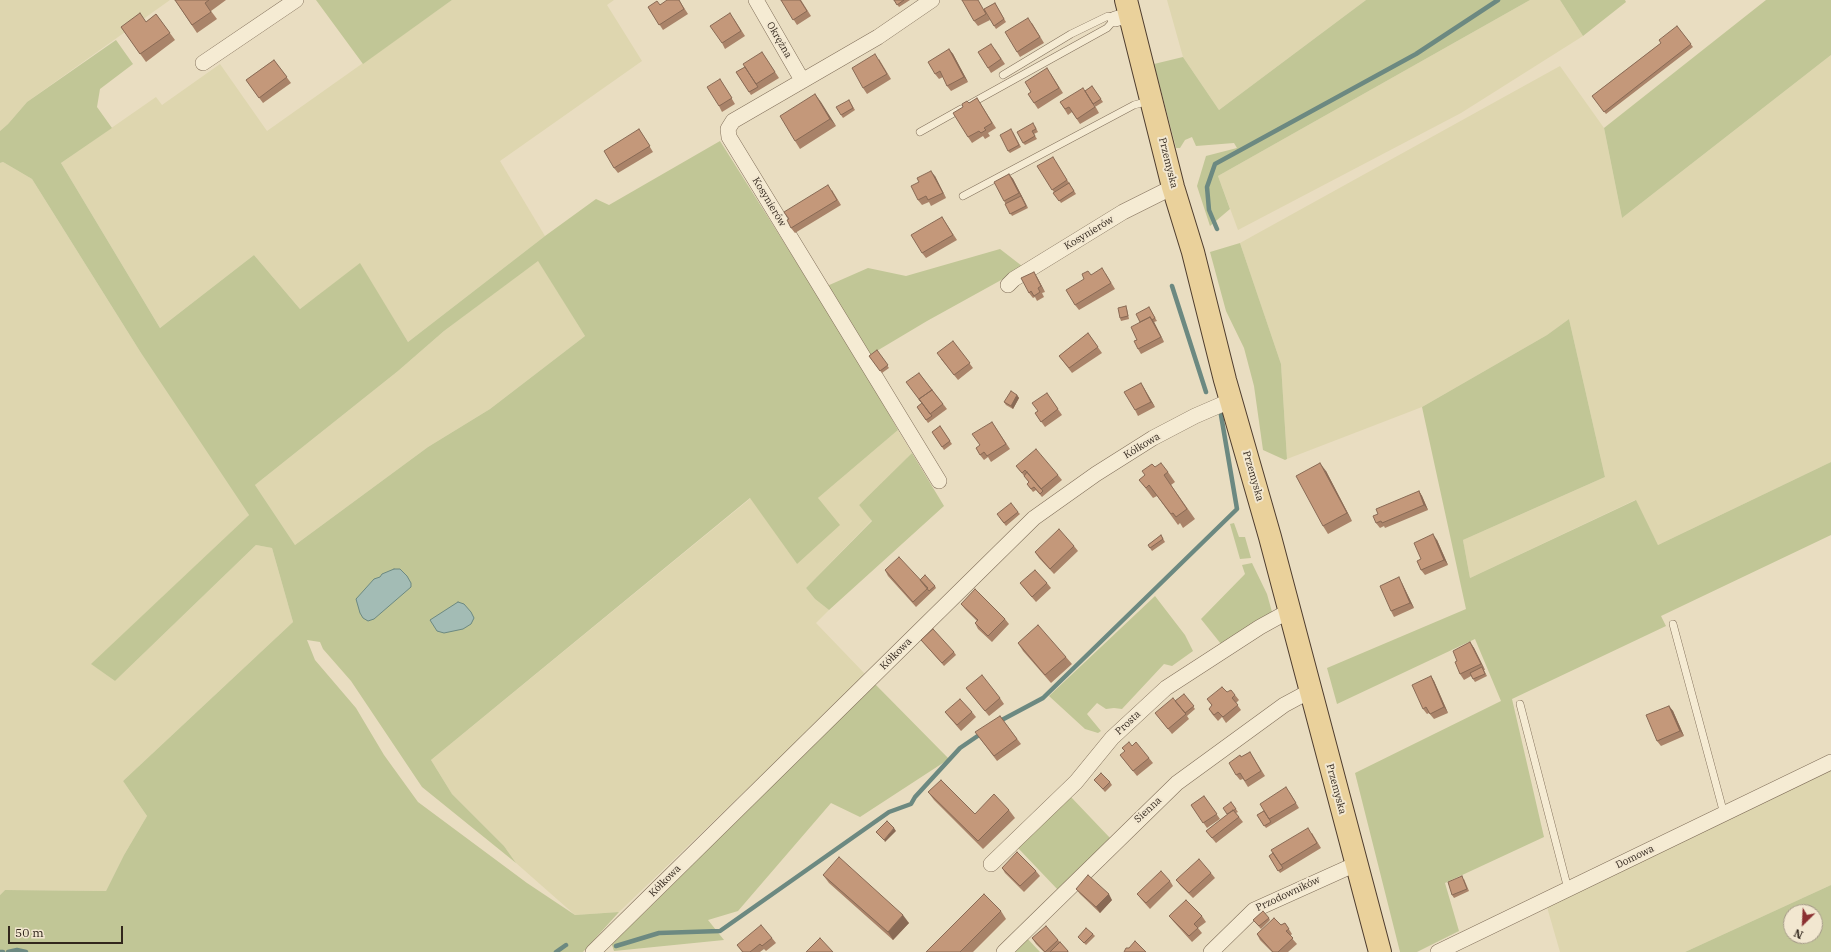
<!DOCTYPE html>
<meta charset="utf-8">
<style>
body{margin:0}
#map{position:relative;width:1831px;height:952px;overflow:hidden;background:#e9ddc1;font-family:"IBM Plex Serif",serif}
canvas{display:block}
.north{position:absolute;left:1783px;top:904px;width:40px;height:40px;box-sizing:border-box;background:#f2e7d0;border:1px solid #a59a88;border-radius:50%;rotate:204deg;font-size:11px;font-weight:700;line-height:16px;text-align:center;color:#32271d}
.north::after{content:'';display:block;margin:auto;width:14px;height:18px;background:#8b3031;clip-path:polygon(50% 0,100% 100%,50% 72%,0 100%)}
.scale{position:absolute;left:8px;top:926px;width:115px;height:18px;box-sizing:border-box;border:2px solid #32271d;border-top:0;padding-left:5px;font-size:12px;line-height:14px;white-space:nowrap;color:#32271d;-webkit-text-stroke:3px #f2e7d0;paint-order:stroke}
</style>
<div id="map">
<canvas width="1831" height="952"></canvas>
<div class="north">N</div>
<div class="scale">50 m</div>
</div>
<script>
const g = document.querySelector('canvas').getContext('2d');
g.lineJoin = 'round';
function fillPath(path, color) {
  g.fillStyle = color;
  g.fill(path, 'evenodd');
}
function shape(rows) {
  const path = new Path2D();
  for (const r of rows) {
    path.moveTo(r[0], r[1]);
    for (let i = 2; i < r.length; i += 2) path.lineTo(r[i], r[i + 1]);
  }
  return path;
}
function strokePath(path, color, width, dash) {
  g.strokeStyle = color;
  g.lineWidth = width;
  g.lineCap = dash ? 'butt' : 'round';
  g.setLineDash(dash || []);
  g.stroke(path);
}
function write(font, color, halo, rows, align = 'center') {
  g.font = font + ' "IBM Plex Serif",serif';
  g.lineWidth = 4;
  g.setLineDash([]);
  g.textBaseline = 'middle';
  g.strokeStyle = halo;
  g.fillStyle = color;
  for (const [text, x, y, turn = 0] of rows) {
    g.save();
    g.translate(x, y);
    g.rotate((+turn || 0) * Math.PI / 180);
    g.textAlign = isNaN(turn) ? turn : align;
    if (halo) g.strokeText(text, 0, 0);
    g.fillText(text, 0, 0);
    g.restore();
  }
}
fillPath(shape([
 [0,0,170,0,27,102,8,124,0,131],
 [452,0,614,0,607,5,642,61,500,161,545,236,408,342,360,264,300,309,254,255,160,328,61,163,156,97,162,105,220,64,267,131],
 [1167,0,1366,0,1219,110,1183,57],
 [1530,0,1560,0,1583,36,1461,113,1238,230,1218,176],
 [1831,55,1831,462,1658,545,1635,500,1470,578,1463,540,1605,477,1569,319,1547,335,1422,407,1287,459,1281,364,1240,243,1560,66,1604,128,1622,218],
 [3,162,32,179,141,353,249,515,92,664,115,681,256,545,272,548,293,622,123,781,147,816,124,855,106,891,5,890,0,895,0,163],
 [538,260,585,336,490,409,428,447,295,545,255,485,398,371,444,331],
 [898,430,912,453,859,505,872,520,806,588,815,599,829,610,816,623,866,675,619,912,575,915,516,863,504,846,452,794,431,760,751,498,797,564,818,498],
 [1831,769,1831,885,1685,952,1560,952,1547,907]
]), '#ded6af');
fillPath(shape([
 [316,0,452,0,363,64],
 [1366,0,1530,0,1218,176,1230,209,1210,226,1197,186,1206,156,1237,148,1234,143,1196,146,1192,137,1185,140,1180,148,1176,148,1154,64,1183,57,1219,110],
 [1560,0,1625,0,1626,2,1583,36],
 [1766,0,1831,0,1831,55,1622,218,1604,128],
 [116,40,133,64,100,89,97,107,112,128,61,163,160,328,254,255,300,309,360,263,408,342,545,236,596,199,609,205,720,141,860,363,898,430,818,498,840,525,797,564,750,498,431,760,452,794,504,846,516,863,422,787,351,681,323,649,320,642,307,640,315,660,356,708,384,755,418,802,527,883,575,915,619,912,583,952,0,952,0,895,5,890,106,891,124,855,147,816,123,781,293,622,272,548,256,545,115,681,91,664,249,515,141,353,32,179,3,162,0,163,0,131,8,124,27,102],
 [538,261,585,336,490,409,428,447,295,545,255,485,398,371,444,331],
 [1240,243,1281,364,1287,459,1285,460,1263,450,1254,386,1244,348,1226,311,1210,252],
 [1000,249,1022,266,1003,279,927,321,870,355,827,286,868,268,906,276],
 [1569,319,1605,477,1463,540,1470,578,1636,500,1658,545,1831,462,1831,535,1661,616,1666,626,1512,699,1544,837,1445,883,1459,931,1417,952,1400,952,1355,773,1501,701,1475,639,1337,704,1327,668,1466,609,1422,407,1547,335],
 [912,453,944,506,829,610,815,599,806,588,872,521,859,505],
 [1234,523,1239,537,1245,537,1251,558,1240,559,1230,524],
 [1252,563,1267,594,1272,612,1221,644,1201,619,1245,574,1242,565],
 [1155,596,1185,635,1193,651,1172,666,1164,664,1122,709,1114,708,1106,709,1097,703,1087,714,1101,731,1098,733,1085,729,1049,696],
 [875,684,949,759,860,817,831,803,738,911,708,920,724,940,614,951,611,942,644,913],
 [1070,796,1111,839,1059,891,1018,848],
 [1831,885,1831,952,1685,952],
 [1791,912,1815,912,1815,936,1791,936],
 [1026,937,1040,952,1011,952]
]), '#c1c696');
const water = shape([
 [394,569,400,569,407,576,411,583,411,587,374,619,368,621,363,618,360,613,356,599,374,579,380,577,382,574,394,569],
 [458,602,464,604,471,612,474,618,471,624,463,629,444,633,437,631,430,620,458,602]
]);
fillPath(water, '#a3bcb5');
strokePath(water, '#6c8981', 1);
strokePath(shape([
 [1217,229,1209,210,1207,187,1215,164,1416,54,1498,0],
 [1172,286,1206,392],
 [998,722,1043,698,1237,509,1221,415],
 [616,946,659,933,720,931,889,812,911,804,915,797,960,748,982,733],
 [0,952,3,952],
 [8,952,17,950,26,952],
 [556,952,566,945]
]), '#6c8981', 4.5);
const service = shape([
 [970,104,1107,28,1115,19,1108,16,1071,34,1003,75],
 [920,132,961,109],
 [963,196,1134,105,1149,101],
 [1673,624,1724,814],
 [1520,704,1568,889]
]);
const minor = shape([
 [756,0,802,80],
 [932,0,878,37,733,121,728,129,729,137,939,481],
 [1115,19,1130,15],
 [203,63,296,0],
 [1008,285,1014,279,1123,212,1173,187],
 [991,864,1076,782,1112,738,1166,688,1260,627,1289,611],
 [593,952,1034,518,1096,474,1153,438,1195,416,1232,400],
 [1004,952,1177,783,1284,705,1310,691],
 [1211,952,1254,910,1356,864],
 [1438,952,1831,762]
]);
const primary = shape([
 [1126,0,1173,187,1193,252,1225,380,1270,537,1380,952]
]);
strokePath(service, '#816f5a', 8);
strokePath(minor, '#816f5a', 16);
strokePath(primary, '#4f3d2e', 24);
strokePath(service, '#f5ebd3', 7);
strokePath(minor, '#f5ebd3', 15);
strokePath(primary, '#ead19b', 22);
fillPath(shape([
 [175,0,226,0,211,11,217,19,197,33],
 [679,0,688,14,663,30,648,7],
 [781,0,801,0,811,16,797,25],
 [894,0,910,0,899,7],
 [995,3,1006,22,996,29,986,13,990,20,978,26,974,21,984,9],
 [156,14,175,40,146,62,121,27,146,22],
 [734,19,745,36,725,49,722,43],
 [1032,23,1044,43,1020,57,1017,52],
 [1677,26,1693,47,1606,114,1592,96,1661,43],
 [949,49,953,54,968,82,951,91,947,86,943,77,939,79,935,74],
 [995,49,1005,64,991,73,988,68],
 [762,52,779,78,751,95,736,72,745,67],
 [879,59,891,79,867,94,863,88],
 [274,60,291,83,263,103,246,80],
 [1051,74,1063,93,1038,109,1034,103,1031,92],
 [720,79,735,104,722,112,719,106],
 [1092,86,1103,102,1095,107,1094,104,1099,113,1080,124,1072,112,1068,115,1060,102,1085,91],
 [815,94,836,126,800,149,795,141],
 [977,98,996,128,988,133,990,136,985,139,983,136,972,143,968,137,969,103],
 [849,100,855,110,843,118,841,115],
 [1035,126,1038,132,1034,134,1037,139,1025,145,1023,143],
 [639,129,653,152,618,173,614,168],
 [1013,132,1021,147,1010,153,1008,151],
 [1056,162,1076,194,1061,203,1037,166],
 [1009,174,1013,179,1028,208,1012,216,1004,201],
 [935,176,946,198,931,206,929,202,922,205,918,200],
 [832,190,841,205,795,233,791,228],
 [942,217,957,240,926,258,922,253],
 [1034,272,1037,277,1045,292,1042,293,1044,297,1037,301,1035,297,1033,298,1029,293],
 [1106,274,1115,289,1079,310,1075,305,1091,275],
 [1149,307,1157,321,1154,322,1164,342,1141,354,1138,349,1137,340,1140,322],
 [1127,309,1129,319,1121,321,1120,318],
 [1088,333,1102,353,1072,373,1059,356],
 [953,341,973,368,958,380,941,359],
 [877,350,889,368,882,373,869,356],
 [919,373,947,409,928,423,917,407,922,403],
 [1141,383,1144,388,1155,407,1138,416,1135,410],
 [1047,393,1062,415,1045,427,1035,413,1038,411],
 [1017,395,1019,398,1013,409,1006,405,1004,402],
 [992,422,1010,449,991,462,988,457,984,460,980,455,980,445],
 [940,426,952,444,944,450,932,432],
 [1016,466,1058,475,1062,480,1042,497,1036,490,1033,492,1027,484,1029,482],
 [1155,467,1168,472,1175,482,1171,485,1195,519,1183,528,1180,523,1178,525,1157,496,1153,498,1139,480],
 [1326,471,1352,521,1328,534,1323,526],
 [1419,491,1422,496,1428,510,1385,528,1384,526,1380,528,1376,523,1378,514],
 [1018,512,1020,514,1006,526,999,517],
 [1161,535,1165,542,1152,551,1148,545],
 [1437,540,1448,565,1425,575,1421,570,1421,559],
 [1074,546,1078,551,1054,574,1039,558,1035,552],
 [885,570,920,580,935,586,936,588,916,607,888,576],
 [1020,583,1047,583,1051,588,1036,602,1024,588],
 [1402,583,1414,608,1394,617,1391,611],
 [961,604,1005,619,1009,624,992,642,978,629,975,623,977,621,965,609],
 [921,640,954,652,956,655,944,666],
 [1470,642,1474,648,1485,670,1484,670,1487,676,1475,682,1471,676,1464,680,1460,674,1457,661],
 [1018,643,1066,657,1072,664,1051,683,1023,651],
 [1431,676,1434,681,1448,713,1434,719,1429,713,1427,714,1423,709],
 [966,688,1000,698,1004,704,989,716],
 [1227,692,1235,695,1239,700,1236,703,1241,710,1226,723,1222,717,1218,721,1212,714,1209,709,1212,706,1207,699],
 [1184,694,1195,709,1187,716,1189,719,1172,734,1155,713,1175,701],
 [1669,706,1673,711,1684,736,1661,746,1657,741],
 [945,712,972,712,976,717,961,731,949,717],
 [1000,716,1021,744,997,761,979,737],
 [1250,752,1265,776,1248,787,1243,779,1240,780,1236,775,1241,757],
 [1120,755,1149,758,1153,763,1137,776],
 [1094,780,1110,782,1112,785,1105,792],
 [928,792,975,814,1009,810,1015,818,983,849,934,800],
 [1290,793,1299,808,1266,828,1257,815],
 [1204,796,1220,819,1207,828,1191,805],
 [1231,802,1238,812,1236,813,1243,822,1216,843,1206,831,1227,815],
 [1312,833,1321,848,1280,873,1269,856],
 [1002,868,1036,871,1040,876,1024,892,1005,873],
 [1211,873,1215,878,1193,898,1180,885,1176,880],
 [823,875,909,923,893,940,829,883],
 [1464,879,1469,891,1454,898,1452,895],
 [1170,881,1173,886,1150,909,1141,899,1137,894],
 [1076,889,1112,900,1100,913,1080,894],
 [1001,911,1006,919,973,952,926,952],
 [1169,916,1202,916,1206,922,1198,928,1202,933,1192,942,1173,921],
 [1269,918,1270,920,1261,929,1253,920],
 [1285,923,1292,934,1290,936,1297,944,1288,952,1272,952,1260,940,1257,934],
 [1093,934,1095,936,1086,945,1078,937],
 [772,938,776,943,766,951,764,949,760,952,742,952,737,945],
 [1032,938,1058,940,1069,952,1044,952,1036,944]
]), '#a98369');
fillPath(shape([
 [949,49,953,54,968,82,964,77],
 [815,94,821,102,836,126,830,119],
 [931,171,935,176,946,198,943,193],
 [1009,174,1013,179,1028,208,1019,193],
 [1034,272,1037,277,1045,292,1041,286],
 [1150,317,1154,322,1164,342,1161,337],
 [1141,383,1144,388,1155,407,1151,402],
 [1017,395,1019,398,1013,409,1011,406],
 [1320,463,1326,471,1352,521,1347,513],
 [1419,491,1422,496,1428,510,1424,505],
 [1433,534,1437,540,1448,565,1444,560],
 [1399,577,1402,583,1414,608,1410,603],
 [1470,642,1474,648,1485,670,1481,664],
 [1431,676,1434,681,1448,713,1444,707],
 [1669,706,1673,711,1684,736,1680,731],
 [894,828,896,831,885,842,884,840],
 [1109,894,1112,900,1100,913,1096,907],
 [903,915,909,923,893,940,888,932]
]), '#896a55');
const building = shape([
 [175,0,209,0,205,3,211,12,192,25,175,0],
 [667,0,679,0,684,9,659,25,648,7,657,1,660,5,667,0],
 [781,0,800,0,807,11,793,20,781,0],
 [894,0,904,0,897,5,894,0],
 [962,0,978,0,986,14,974,21,962,0],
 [995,3,1004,19,994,26,984,9,995,3],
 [140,13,146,22,156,14,170,33,140,54,121,27,140,13],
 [730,13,741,31,722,43,710,26,730,13],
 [1028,18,1040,37,1017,52,1005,32,1028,18],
 [1677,26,1691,44,1604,112,1592,96,1661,43,1659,40,1677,26],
 [991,44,1001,59,988,68,978,52,991,44],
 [949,49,964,77,947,86,940,71,935,74,928,62,949,49],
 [762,52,775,72,756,84,743,64,762,52],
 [875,54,887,74,863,88,852,68,875,54],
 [274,60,287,77,259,98,246,80,274,60],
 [745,67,758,87,749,92,736,72,745,67],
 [1047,68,1059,88,1034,103,1028,94,1031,92,1025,82,1047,68],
 [720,79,732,98,719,106,707,87,720,79],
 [1092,86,1101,99,1093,104,1085,91,1092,86],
 [1083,88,1095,107,1077,119,1069,107,1065,109,1060,102,1083,88],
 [815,94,830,119,795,141,780,116,815,94],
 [977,98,992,123,984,128,986,130,981,133,979,131,968,137,953,113,963,107,962,104,967,101,969,103,977,98],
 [849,100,853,108,841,115,836,107,849,100],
 [1033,123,1036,129,1032,131,1035,136,1023,143,1017,132,1033,123],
 [639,129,650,146,614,168,604,151,639,129],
 [1011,129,1019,145,1008,151,1000,135,1011,129],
 [1053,157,1067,180,1052,190,1037,166,1053,157],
 [931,171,943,193,928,200,926,196,918,200,911,186,919,182,917,178,931,171],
 [1009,174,1019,193,1004,201,994,182,1009,174],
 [1069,183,1074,191,1059,201,1053,193,1069,183],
 [828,185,837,200,791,228,787,220,789,219,784,212,828,185],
 [1021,196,1026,206,1010,214,1005,204,1021,196],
 [942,217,953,235,922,253,911,235,942,217],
 [1102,268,1111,283,1075,305,1066,290,1084,279,1082,274,1088,271,1091,275,1102,268],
 [1034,272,1041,286,1038,288,1040,292,1034,296,1031,291,1029,293,1021,278,1034,272],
 [1126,306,1128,316,1120,318,1118,308,1126,306],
 [1149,307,1155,318,1152,320,1150,317,1140,322,1136,314,1149,307],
 [1150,317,1161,337,1138,349,1134,341,1137,340,1131,327,1150,317],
 [1088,333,1098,347,1069,368,1059,356,1088,333],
 [953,341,970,363,954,375,937,353,953,341],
 [877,350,888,365,880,371,869,356,877,350],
 [919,373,932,390,919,399,921,402,906,382,919,373],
 [1141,383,1151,402,1135,410,1124,392,1141,383],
 [932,390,943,404,930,414,919,399,932,390],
 [1011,391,1017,395,1011,406,1004,402,1011,391],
 [1047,393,1058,409,1041,422,1035,413,1038,411,1032,403,1047,393],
 [922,403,932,416,926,420,917,407,922,403],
 [992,422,1006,444,987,456,984,452,980,455,976,448,980,445,972,434,992,422],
 [940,426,950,441,942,447,932,432,940,426],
 [1036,449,1058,475,1041,489,1025,470,1022,473,1016,466,1036,449],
 [1161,463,1168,472,1164,475,1187,509,1176,517,1173,513,1171,514,1149,485,1146,488,1139,480,1145,475,1142,471,1152,464,1155,467,1161,463],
 [1320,463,1347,513,1323,526,1296,476,1320,463],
 [1027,472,1043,491,1040,494,1034,487,1031,489,1027,484,1029,482,1024,476,1027,472],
 [1419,491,1424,505,1382,523,1381,521,1376,523,1373,516,1378,514,1376,509,1419,491],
 [1011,503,1018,512,1004,523,997,514,1011,503],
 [1059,529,1074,546,1050,569,1035,552,1059,529],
 [1433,534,1444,560,1421,570,1417,561,1421,559,1414,543,1433,534],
 [1161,535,1163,539,1150,548,1148,545,1161,535],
 [899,557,928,588,913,602,885,570,899,557],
 [1035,570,1047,583,1032,597,1020,583,1035,570],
 [925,575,935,586,929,591,920,580,925,575],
 [1399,577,1410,603,1391,611,1380,586,1399,577],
 [975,589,1005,619,988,636,975,623,978,620,961,604,975,589],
 [1038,625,1066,657,1045,675,1018,643,1038,625],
 [933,629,954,652,942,663,921,640,933,629],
 [1470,642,1481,664,1460,674,1455,662,1457,661,1453,651,1470,642],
 [1482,667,1485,674,1473,679,1470,673,1482,667],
 [982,675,1000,698,985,711,966,688,982,675],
 [1431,676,1444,707,1430,714,1426,707,1423,709,1412,685,1431,676],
 [1222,687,1227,692,1231,690,1235,695,1232,698,1238,705,1223,717,1218,712,1214,715,1209,709,1212,705,1207,699,1222,687],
 [1184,694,1194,706,1185,713,1175,701,1184,694],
 [1173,698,1186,714,1168,729,1155,713,1173,698],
 [960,699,972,712,957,725,945,712,960,699],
 [1669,706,1680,731,1657,741,1646,715,1669,706],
 [1000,716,1017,739,994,756,975,732,1000,716],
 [1129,742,1132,746,1136,742,1149,758,1133,771,1120,755,1125,751,1122,748,1129,742],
 [1250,752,1261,771,1245,781,1240,773,1236,775,1229,763,1240,755,1241,757,1250,752],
 [1101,773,1110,782,1103,789,1094,780,1101,773],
 [941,780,975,814,994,794,1009,810,978,841,928,792,941,780],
 [1286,787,1296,803,1269,819,1260,804,1286,787],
 [1204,796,1217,814,1203,823,1191,805,1204,796],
 [1231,802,1236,809,1227,814,1223,808,1231,802],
 [1233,810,1239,817,1212,838,1206,831,1233,810],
 [1264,811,1271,822,1264,826,1257,815,1264,811],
 [887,821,894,828,884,840,876,832,887,821],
 [1308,828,1317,843,1281,865,1271,850,1308,828],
 [1017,852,1036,871,1020,886,1002,868,1017,852],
 [1273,853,1283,868,1278,871,1269,856,1273,853],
 [839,857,903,915,888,932,823,875,839,857],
 [1199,859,1211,873,1189,893,1176,880,1199,859],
 [1161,871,1170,881,1146,903,1137,894,1161,871],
 [1088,875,1109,894,1096,907,1076,889,1088,875],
 [1462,876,1467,889,1452,895,1448,882,1462,876],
 [984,894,1001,911,960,952,926,952,984,894],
 [1186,900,1202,916,1194,924,1198,928,1189,936,1169,916,1186,900],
 [1263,911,1269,918,1259,926,1253,920,1263,911],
 [1274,918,1281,925,1285,923,1289,929,1286,931,1293,938,1278,952,1273,952,1257,934,1274,918],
 [761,925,772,938,762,946,760,944,750,952,743,952,737,945,761,925],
 [1046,926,1058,940,1045,952,1032,938,1046,926],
 [1086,928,1093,934,1084,943,1078,937,1086,928],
 [820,938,833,952,806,952,820,938],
 [1135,941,1146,952,1124,952,1126,948,1129,948,1135,941],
 [1060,942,1068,951,1067,952,1050,952,1060,942]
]);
fillPath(building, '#c4987a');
strokePath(building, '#896a55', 1);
write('10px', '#32271d', '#f2e7d0', [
 ["Okrężna",779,40,60],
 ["Przemyska",1168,163,76],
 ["Kosynierów",769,202,59],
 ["Kosynierów",1089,233,-31],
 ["Kółkowa",1142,446,-31],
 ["Przemyska",1253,476,74],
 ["Kółkowa",896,654,-45],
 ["Prosta",1128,723,-43],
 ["Przemyska",1336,789,75],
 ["Sienna",1148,810,-43],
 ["Domowa",1635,857,-26],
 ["Kółkowa",665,881,-45],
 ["Przodowników",1288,894,-25]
]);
</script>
